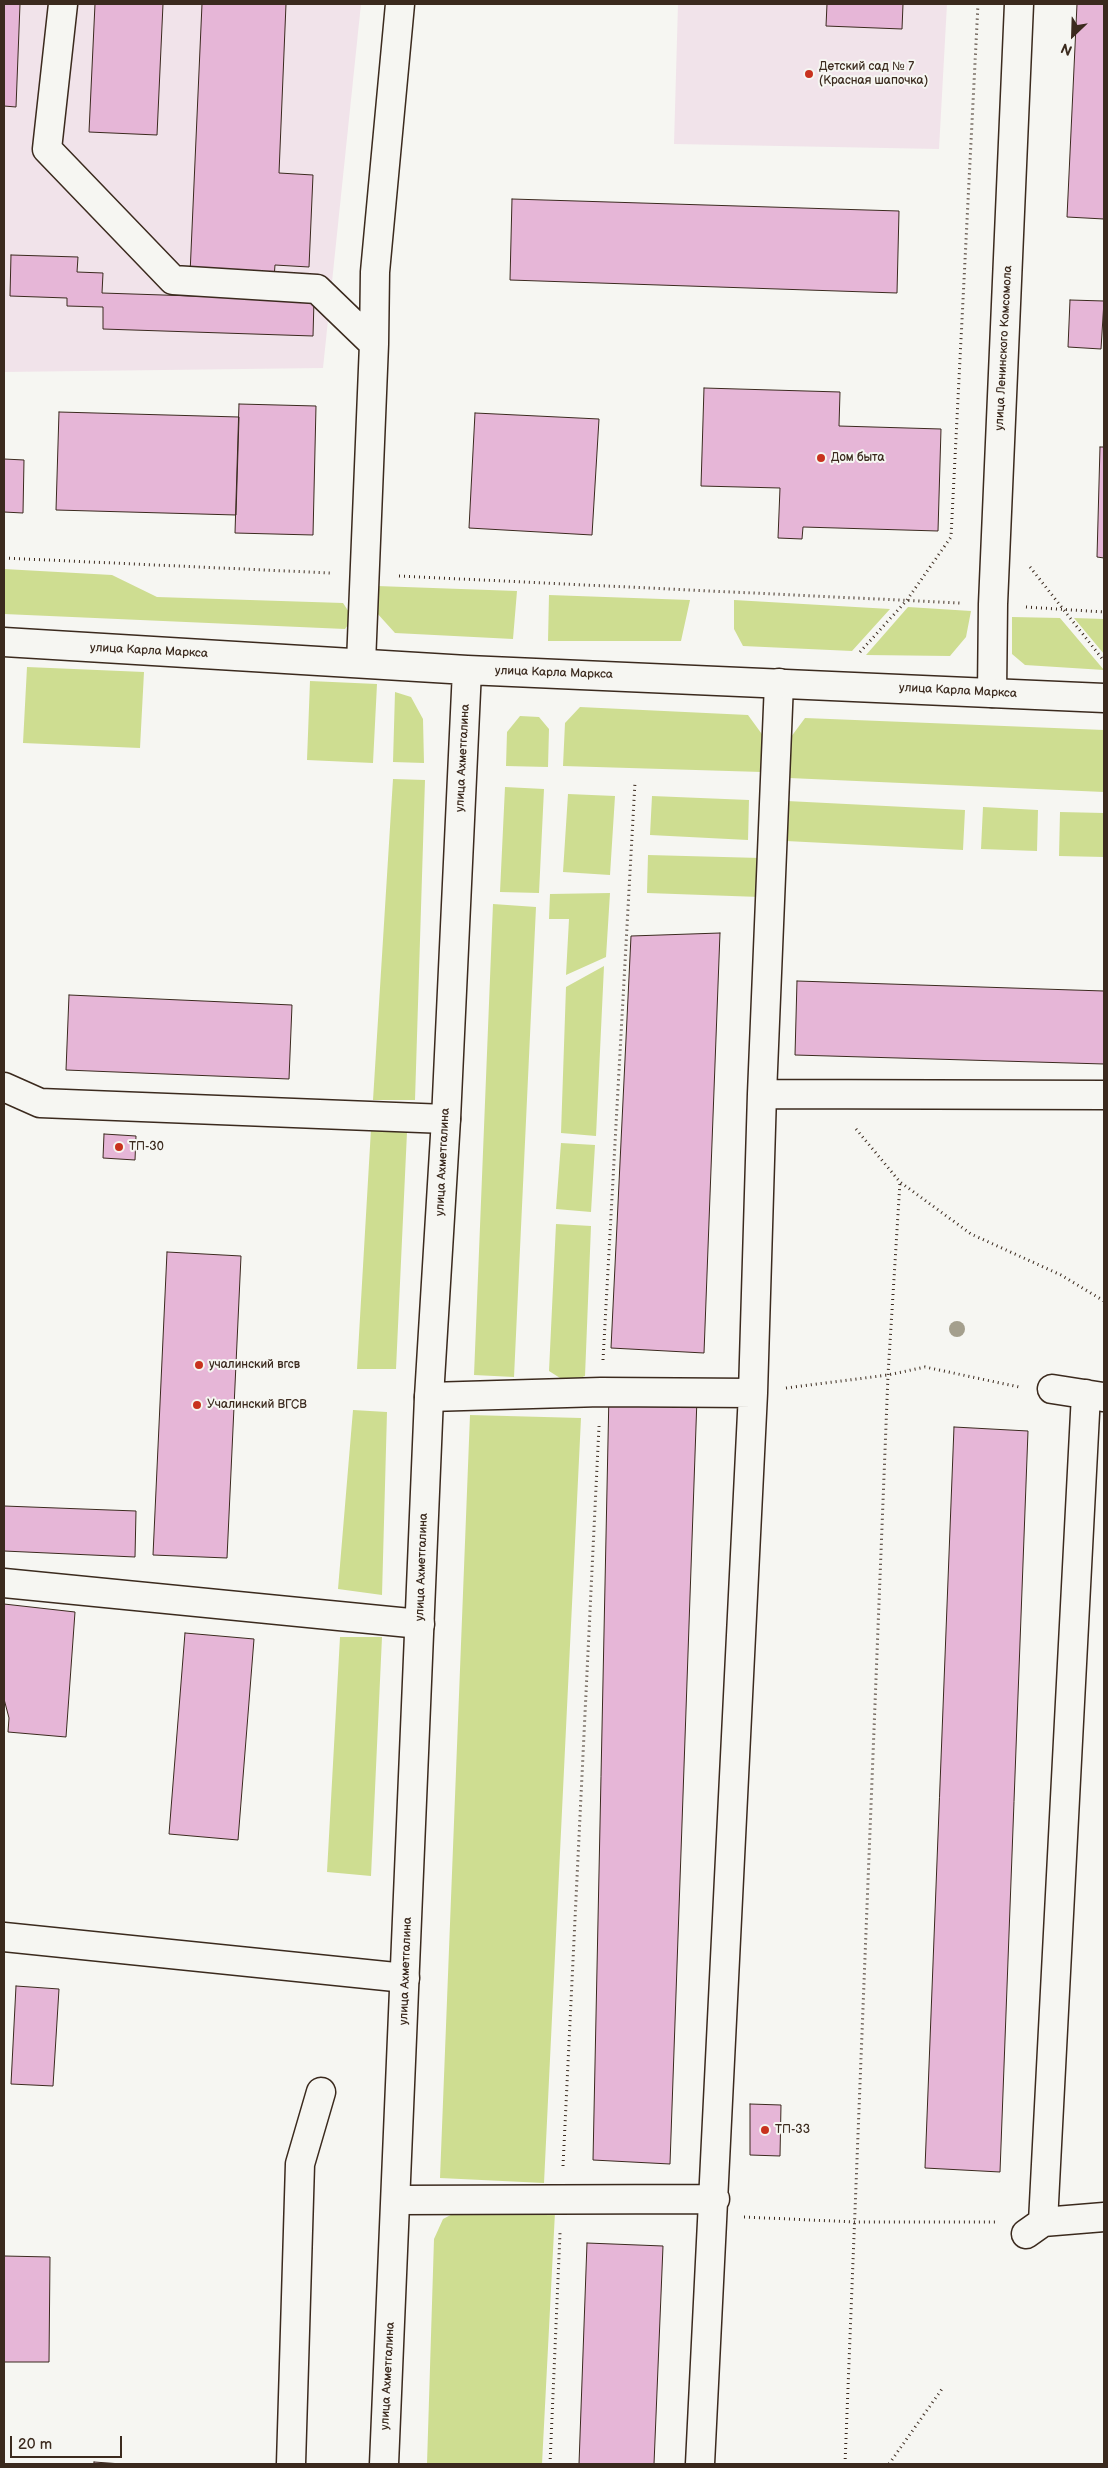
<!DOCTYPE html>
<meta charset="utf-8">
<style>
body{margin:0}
#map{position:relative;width:1108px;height:2468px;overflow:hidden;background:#f6f6f2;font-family:"Balsamiq Sans",sans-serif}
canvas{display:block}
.frame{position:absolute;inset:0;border:5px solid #3b2a1e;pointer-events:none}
.north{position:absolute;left:1048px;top:10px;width:50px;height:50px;-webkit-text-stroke:4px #f6f6f2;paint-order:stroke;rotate:204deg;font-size:14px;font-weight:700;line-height:20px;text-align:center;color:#3b2a1e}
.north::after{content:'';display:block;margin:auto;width:18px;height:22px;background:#3b2a1e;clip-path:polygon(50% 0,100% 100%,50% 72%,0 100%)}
.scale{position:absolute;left:10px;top:2436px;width:112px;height:22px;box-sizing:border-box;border:2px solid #3b2a1e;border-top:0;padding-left:6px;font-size:15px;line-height:18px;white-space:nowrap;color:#3b2a1e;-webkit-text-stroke:4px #f6f6f2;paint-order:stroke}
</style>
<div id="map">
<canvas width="1108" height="2468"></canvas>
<div class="frame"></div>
<div class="north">N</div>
<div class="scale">20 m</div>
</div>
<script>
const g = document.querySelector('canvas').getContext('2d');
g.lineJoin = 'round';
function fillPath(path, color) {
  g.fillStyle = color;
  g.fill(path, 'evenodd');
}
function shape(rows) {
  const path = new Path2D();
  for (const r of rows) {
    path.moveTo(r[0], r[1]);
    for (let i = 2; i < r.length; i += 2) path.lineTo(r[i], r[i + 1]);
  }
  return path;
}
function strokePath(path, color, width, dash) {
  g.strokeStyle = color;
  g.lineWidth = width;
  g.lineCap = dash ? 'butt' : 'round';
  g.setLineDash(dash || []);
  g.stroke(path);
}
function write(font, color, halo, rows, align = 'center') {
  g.font = font + ' "Balsamiq Sans",sans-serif';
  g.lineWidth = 4;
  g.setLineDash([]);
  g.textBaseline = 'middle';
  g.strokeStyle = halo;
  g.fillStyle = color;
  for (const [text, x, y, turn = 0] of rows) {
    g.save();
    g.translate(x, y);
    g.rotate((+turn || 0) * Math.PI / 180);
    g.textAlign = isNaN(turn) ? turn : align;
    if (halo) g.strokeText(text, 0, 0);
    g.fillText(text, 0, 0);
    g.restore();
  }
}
fillPath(shape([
 [4,4,361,4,323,368,4,372],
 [678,4,947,4,939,149,674,144]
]), '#f1e3ea');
fillPath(shape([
 [4,569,112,575,157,597,343,603,353,618,345,629,4,614],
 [377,586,517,591,513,639,395,633,376,612],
 [549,595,690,600,681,641,548,641],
 [734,600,890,609,852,651,743,646,734,629],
 [908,607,971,611,966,637,950,656,866,655],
 [1012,617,1060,618,1104,670,1025,665,1012,654],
 [1074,618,1104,619,1104,654],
 [27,667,144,672,140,748,23,743],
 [310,681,377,684,373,763,307,760],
 [395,692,411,697,423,719,424,763,393,762],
 [580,707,748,715,764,737,762,772,563,766,565,723],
 [520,716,539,717,549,729,548,767,506,766,507,732],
 [805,718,1104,730,1104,792,789,778,788,741],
 [393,779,425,780,415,1100,373,1100],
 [505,787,544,789,539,893,500,892],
 [568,794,615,796,610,875,563,872],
 [652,796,749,800,748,840,650,835],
 [787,801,965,810,963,850,786,841],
 [983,807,1038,810,1037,851,981,849],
 [1060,812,1104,813,1104,857,1059,856],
 [648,855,761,858,760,897,647,893],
 [610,893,606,957,566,975,569,919,549,919,550,894],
 [493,904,536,907,514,1377,474,1375],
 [604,966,596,1136,561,1133,566,987],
 [371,1129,407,1132,396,1369,357,1369],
 [561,1143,595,1145,591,1212,556,1209],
 [556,1224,591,1226,585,1376,568,1383,549,1371],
 [353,1410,387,1412,382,1595,338,1589],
 [470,1415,581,1418,544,2183,440,2178],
 [340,1637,382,1637,371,1876,327,1872],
 [462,2209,555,2212,542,2464,427,2464,434,2239,443,2219]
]), '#cedd91');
const building = shape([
 [4,4,20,4,16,107,4,106,4,4],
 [95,4,163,4,157,135,89,132,95,4],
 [202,4,286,4,279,173,313,175,309,267,275,265,274,278,190,274,202,4],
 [827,4,903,4,902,29,826,26,827,4],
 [1077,4,1104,4,1104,219,1067,217,1077,4],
 [512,199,899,211,897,293,510,280,512,199],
 [11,255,78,257,77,272,103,273,102,293,314,300,313,336,103,329,103,307,67,306,67,298,10,296,11,255],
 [1070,300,1104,301,1101,349,1068,347,1070,300],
 [704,388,840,392,839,426,941,429,938,531,803,527,802,539,778,538,780,488,701,486,704,388],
 [239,404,316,406,313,535,235,533,239,404],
 [59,412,239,417,236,515,56,510,59,412],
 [475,413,599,419,592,535,469,528,475,413],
 [1100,447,1104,447,1104,558,1097,557,1100,447],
 [4,459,24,460,23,513,4,512,4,459],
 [720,933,704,1353,611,1348,631,936,720,933],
 [797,981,1104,991,1104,1064,795,1055,797,981],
 [69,995,292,1005,289,1079,66,1070,69,995],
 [104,1134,136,1136,135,1160,103,1158,104,1134],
 [167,1252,241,1256,227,1558,153,1555,167,1252],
 [609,1393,697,1398,670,2164,593,2160,609,1393],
 [954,1427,1028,1431,1000,2172,925,2168,954,1427],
 [4,1506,136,1511,135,1557,4,1551,4,1506],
 [4,1604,75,1612,66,1737,8,1732,9,1718,4,1699,4,1604],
 [185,1633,254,1639,238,1840,169,1834,185,1633],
 [16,1986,59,1989,53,2086,11,2084,16,1986],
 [750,2104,781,2105,780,2156,750,2155,750,2104],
 [587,2243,663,2246,654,2464,579,2464,587,2243],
 [4,2256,50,2257,49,2362,4,2362,4,2256],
 [94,2462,122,2464,94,2464,94,2462]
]);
fillPath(building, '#e6b6d7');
strokePath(building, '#3b2a1e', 1);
const minor = shape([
 [63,4,47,149,173,280,317,289,374,344,361,663],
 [374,344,375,272,400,4],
 [992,693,993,604,1019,4],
 [4,1087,40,1103,446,1119],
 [762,1094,1104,1095],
 [1052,1389,1103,1397],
 [429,1397,601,1392,753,1393],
 [4,1583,420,1624],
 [4,1937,405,1978],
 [397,2200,715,2199],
 [1043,2222,1086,1394],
 [1026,2234,1043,2222,1104,2217],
 [291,2464,300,2164,321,2092],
 [700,2464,753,1393,762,1094,779,683]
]);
const major = shape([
 [4,642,467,670,1104,698],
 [384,2464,429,1397,446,1119,467,670]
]);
strokePath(minor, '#3b2a1e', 31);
strokePath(major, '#3b2a1e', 31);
strokePath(shape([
 [4,558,330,573],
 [1030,567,1104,661],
 [399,576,960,603],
 [1026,607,1104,612],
 [860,652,907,600,951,537,978,4],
 [856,1129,900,1182,971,1234,1061,1275,1104,1301],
 [603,1360,635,782],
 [786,1388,888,1375,925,1367,1019,1387],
 [563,2166,599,1426],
 [744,2217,855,2222,996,2222],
 [550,2464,560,2233],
 [845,2464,888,1375,900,1182],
 [889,2464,942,2389]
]), '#3b2a1e', 3, [1, 4]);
strokePath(minor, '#f6f6f2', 28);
strokePath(major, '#f6f6f2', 28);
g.fillStyle = '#a49f8d';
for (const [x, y] of [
 [957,1329]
]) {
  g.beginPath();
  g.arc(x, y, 8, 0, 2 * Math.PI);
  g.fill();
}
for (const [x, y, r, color] of [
 [809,74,5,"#c8321e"],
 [821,458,5,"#c8321e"],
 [119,1147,5,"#c8321e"],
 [199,1365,5,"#c8321e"],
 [197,1405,5,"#c8321e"],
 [765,2130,5,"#c8321e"]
]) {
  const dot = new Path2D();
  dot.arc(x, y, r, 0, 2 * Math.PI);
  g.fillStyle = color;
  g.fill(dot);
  strokePath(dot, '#f6f6f2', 2);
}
write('12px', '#3b2a1e', '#f6f6f2', [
 ["Детский сад № 7",819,67],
 ["(Красная шапочка)",819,81],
 ["Дом быта",831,458],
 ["ТП-30",129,1147],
 ["учалинский вгсв",209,1365],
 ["Учалинский ВГСВ",207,1405],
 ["ТП-33",775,2130]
], 'left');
write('12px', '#3b2a1e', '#f6f6f2', [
 ["улица Ленинского Комсомола",1004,348,-87],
 ["улица Карла Маркса",149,651,3],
 ["улица Карла Маркса",554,673,2],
 ["улица Карла Маркса",958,691,3],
 ["улица Ахметгалина",463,758,-87],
 ["улица Ахметгалина",443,1162,-87],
 ["улица Ахметгалина",422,1567,-88],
 ["улица Ахметгалина",406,1971,-88],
 ["улица Ахметгалина",388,2376,-87]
]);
</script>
